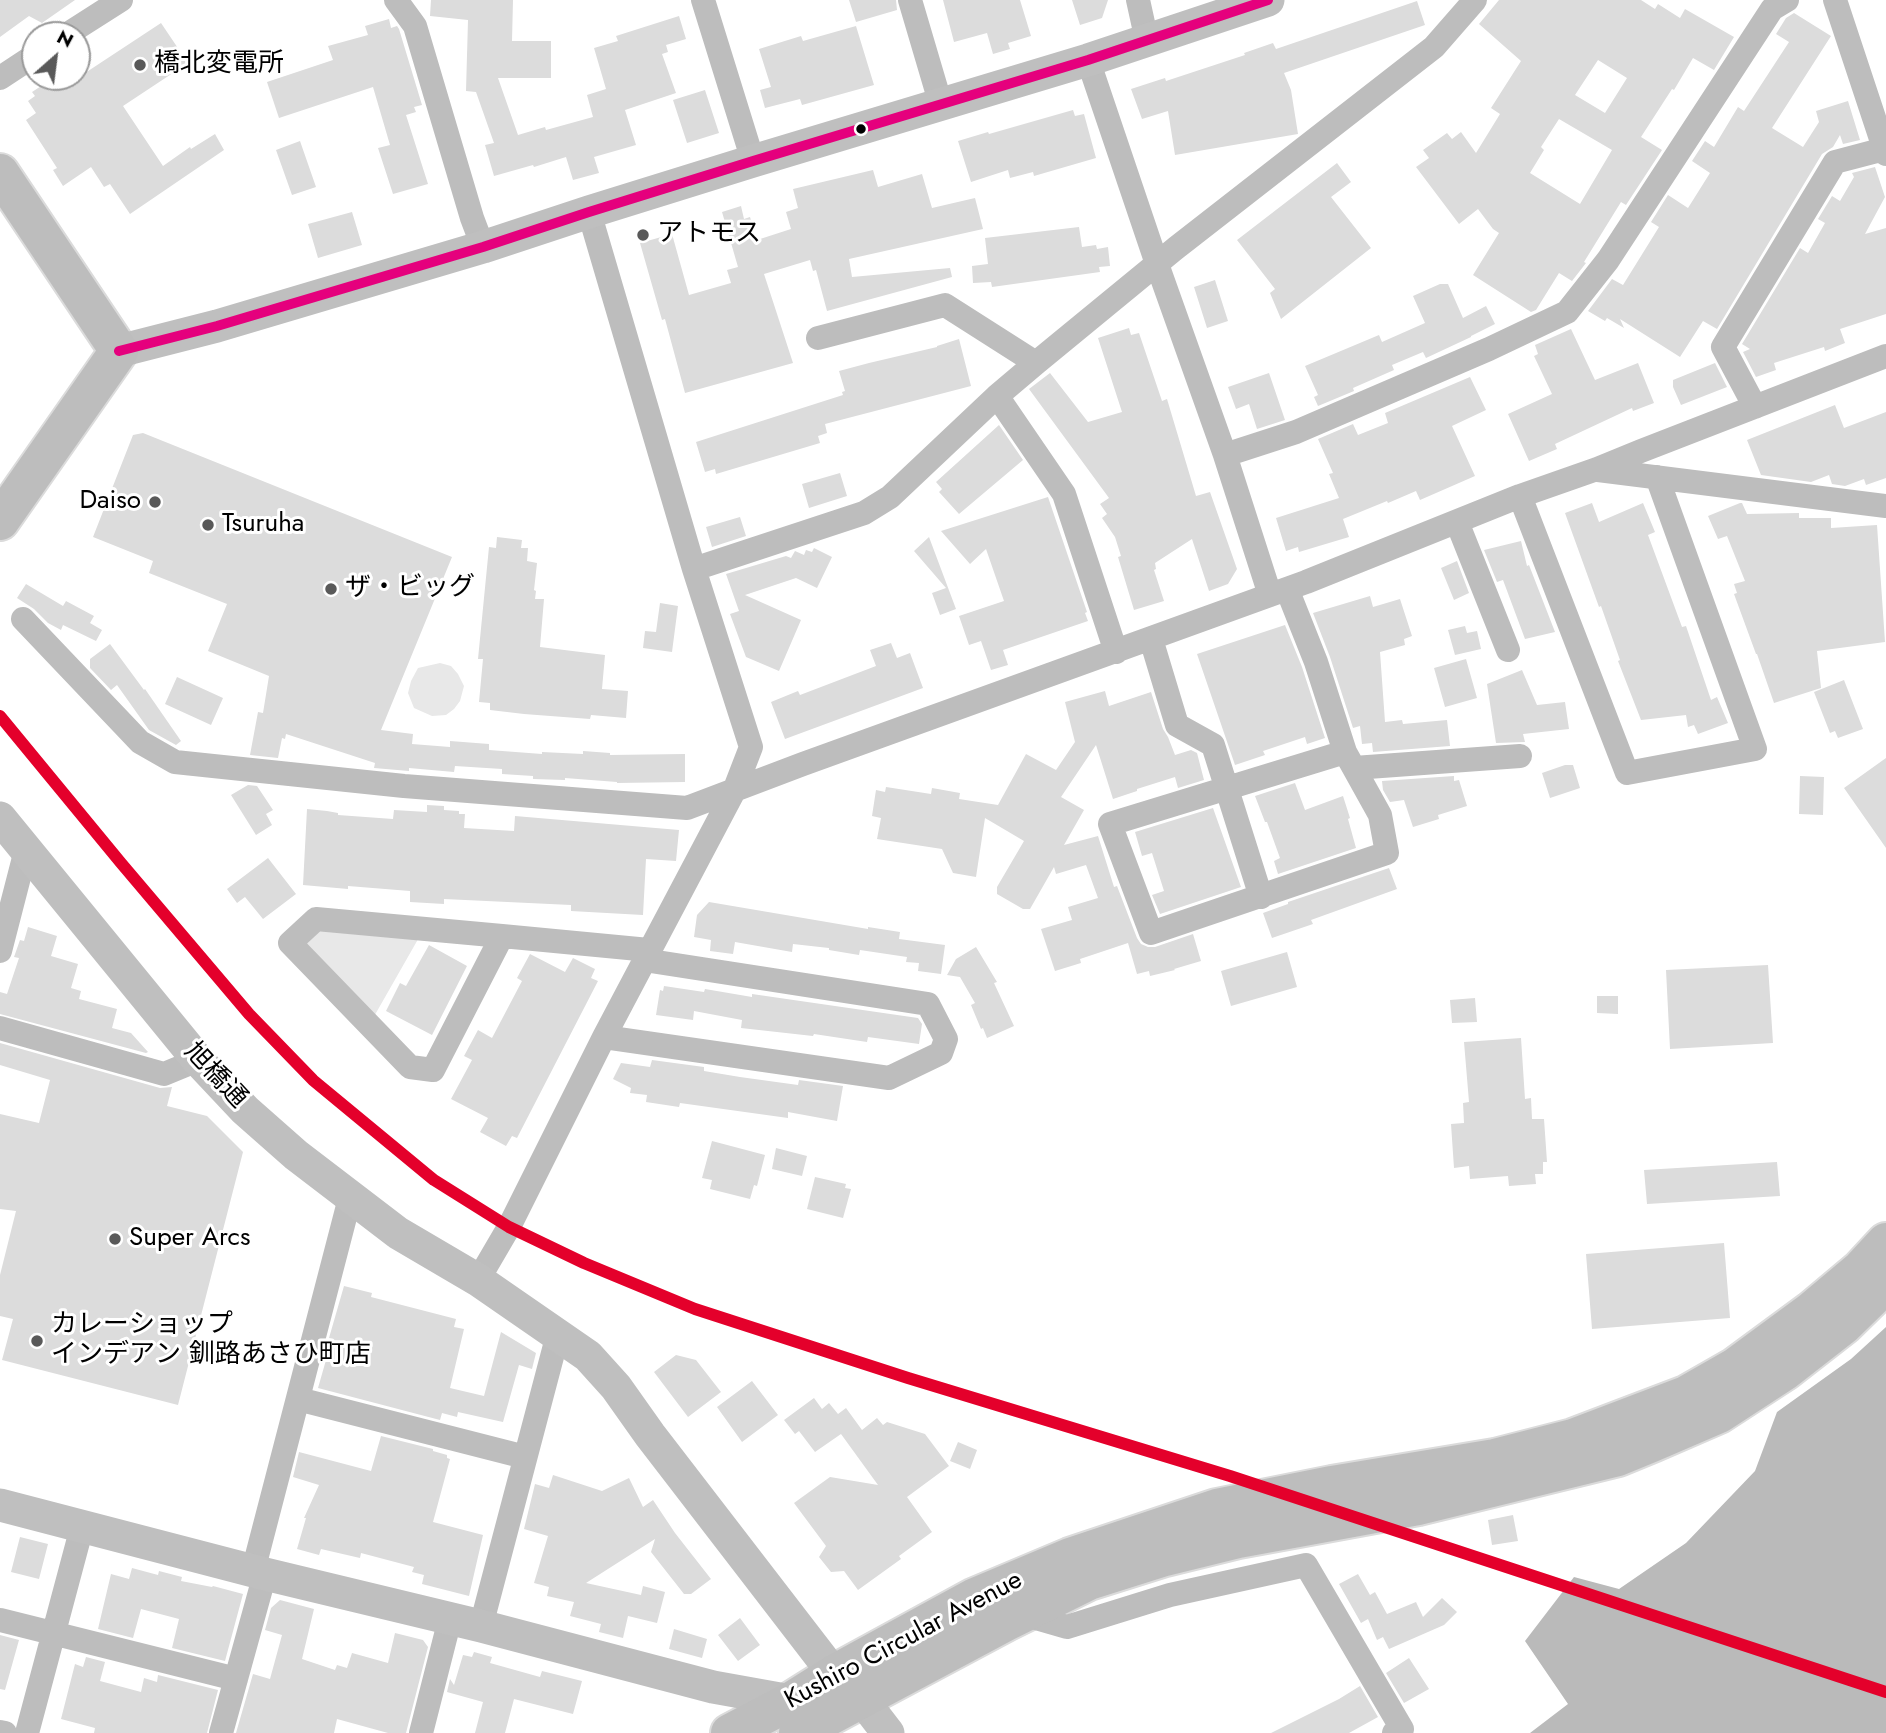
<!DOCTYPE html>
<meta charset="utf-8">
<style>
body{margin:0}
#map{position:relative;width:1886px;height:1733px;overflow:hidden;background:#fff;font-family:Jost,sans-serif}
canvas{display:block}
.north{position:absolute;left:21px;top:21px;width:70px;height:70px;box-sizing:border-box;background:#fff;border:2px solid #999;border-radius:50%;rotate:28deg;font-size:19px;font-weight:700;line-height:28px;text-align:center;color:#000}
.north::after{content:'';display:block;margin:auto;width:24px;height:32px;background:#595959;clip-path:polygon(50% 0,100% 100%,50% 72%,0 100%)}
</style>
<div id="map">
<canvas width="1886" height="1733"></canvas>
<div class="north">N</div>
</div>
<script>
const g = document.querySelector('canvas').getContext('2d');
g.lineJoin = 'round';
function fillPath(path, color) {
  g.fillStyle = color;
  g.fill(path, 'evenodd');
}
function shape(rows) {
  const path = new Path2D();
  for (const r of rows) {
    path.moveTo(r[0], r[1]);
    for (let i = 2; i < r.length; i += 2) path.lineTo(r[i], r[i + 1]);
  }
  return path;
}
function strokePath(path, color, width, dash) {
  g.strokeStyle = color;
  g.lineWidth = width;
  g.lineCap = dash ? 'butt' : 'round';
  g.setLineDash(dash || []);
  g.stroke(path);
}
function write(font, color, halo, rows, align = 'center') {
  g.font = font + ' Jost,"Noto Sans JP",sans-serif';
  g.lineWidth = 6;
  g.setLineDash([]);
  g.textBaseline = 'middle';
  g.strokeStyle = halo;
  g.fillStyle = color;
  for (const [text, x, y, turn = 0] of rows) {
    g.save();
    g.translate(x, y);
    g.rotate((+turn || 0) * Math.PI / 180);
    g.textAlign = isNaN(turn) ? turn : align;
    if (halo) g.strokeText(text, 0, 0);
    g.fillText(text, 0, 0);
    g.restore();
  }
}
fillPath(shape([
 [440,663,451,666,458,674,464,686,460,701,454,709,446,715,432,716,414,708,408,693,411,681,418,668],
 [319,925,421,934,372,1020,299,942]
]), '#e8e8e8');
fillPath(shape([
 [1886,1327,1886,1733,1530,1733,1568,1704,1525,1641,1574,1577,1619,1589,1686,1543,1755,1471,1777,1412,1851,1359]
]), '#bababa');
fillPath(shape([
 [0,0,75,0,42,23,29,16,0,37],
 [431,0,513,0,512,41,551,41,551,78,498,78,518,135,545,127,546,130,593,117,587,95,606,89,594,48,618,41,616,36,679,16,686,39,666,45,668,52,662,54,676,93,625,110,636,145,594,157,599,173,573,180,566,157,534,167,533,165,494,176,485,145,494,143,476,92,466,91,468,20,430,16],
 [849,0,896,0,897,10,856,22],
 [943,0,1020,0,1031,36,1008,43,1010,49,993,54,987,33,954,42],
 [1072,0,1108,0,1102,18,1080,25],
 [1499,0,1641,0,1655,9,1658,4,1680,18,1685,9,1734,37,1714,70,1693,58,1674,90,1672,89,1641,137,1662,150,1626,205,1621,202,1584,262,1586,263,1572,281,1559,273,1536,310,1531,312,1473,275,1499,233,1493,229,1478,209,1459,224,1416,167,1429,158,1423,150,1447,133,1452,139,1461,132,1476,153,1500,114,1491,108,1521,61,1479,24],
 [1598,60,1627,78,1605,113,1575,95],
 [1559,119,1612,150,1580,204,1530,173,1544,150,1541,147],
 [1417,1,1425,25,1284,73,1291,90,1298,134,1175,155,1168,111,1142,119,1131,89,1165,78,1166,81,1245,55,1244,53,1273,43,1276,49],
 [1794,13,1831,36,1772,128,1803,147,1819,122,1816,111,1848,101,1860,140,1843,144,1840,135,1833,147,1822,154,1717,329,1703,321,1680,357,1620,319,1624,328,1607,318,1605,321,1588,311,1612,279,1623,285,1659,227,1651,222,1668,195,1688,208,1710,173,1692,161,1705,141,1714,147,1738,107,1744,111,1789,42,1776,34,1786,18],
 [389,19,391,28,397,26,399,29,422,105,414,107,416,112,406,115,428,184,393,194,378,148,390,145,373,87,279,118,267,82,333,60,328,46,368,35,365,26],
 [161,23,188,63,123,106,163,166,190,147,191,149,215,134,224,150,130,214,110,184,104,187,91,167,63,186,53,170,57,168,26,120,36,113,28,101,35,96,32,92,55,77,79,77],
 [856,26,874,85,802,105,800,99,765,108,760,90,771,87,759,49,801,36,803,41],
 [705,90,719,133,687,143,673,100],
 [1073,110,1075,116,1084,114,1096,158,1034,176,1033,172,1010,178,1008,170,971,182,958,141,988,132,989,134],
 [300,141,316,187,292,195,276,150],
 [1337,163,1351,182,1331,197,1371,248,1281,319,1270,293,1275,289,1237,240],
 [1875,167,1885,197,1865,234,1886,228,1886,314,1840,329,1845,343,1825,351,1824,347,1774,363,1776,370,1756,377,1743,352,1750,349,1742,344,1800,248,1808,253,1825,223,1818,219,1832,196,1840,201,1854,177,1852,173],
 [873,170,878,187,922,174,932,208,975,198,983,229,849,259,852,277,950,268,952,277,827,311,816,270,813,271,810,260,764,274,793,363,685,393,665,319,662,320,640,243,672,234,689,295,731,283,727,270,738,267,722,212,741,206,744,219,750,217,757,240,791,229,786,212,798,208,793,189],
 [352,212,362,245,318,258,308,224],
 [1079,227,1082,247,1096,245,1097,249,1108,247,1110,266,1099,267,1100,272,992,287,991,282,973,283,972,266,988,264,985,238],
 [1215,280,1228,321,1207,328,1194,287],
 [1440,284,1448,284,1463,318,1486,306,1495,324,1471,336,1471,337,1426,358,1423,352,1392,365,1394,370,1353,388,1354,391,1318,406,1314,397,1318,395,1305,366,1379,335,1382,342,1425,323,1413,296],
 [1129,328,1131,335,1139,333,1162,401,1167,399,1196,496,1210,492,1237,569,1228,584,1209,591,1192,539,1155,563,1156,569,1154,570,1164,601,1134,610,1118,557,1121,556,1115,537,1102,518,1107,514,1100,504,1109,498,1029,389,1050,373,1088,422,1122,412,1098,338],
 [1571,329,1595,380,1638,363,1654,403,1633,411,1632,408,1555,444,1557,449,1529,461,1508,414,1552,394,1534,356,1538,354,1535,345],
 [959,339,971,386,825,424,827,433,818,436,820,443,716,474,715,469,705,472,696,442,843,395,842,392,845,391,839,371,869,363,937,347,937,346],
 [1715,363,1727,387,1681,405,1673,387,1673,380],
 [1269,373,1285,420,1257,429,1249,404,1236,409,1228,387],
 [1470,377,1486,410,1452,426,1475,476,1420,500,1416,491,1388,503,1387,501,1343,519,1349,537,1299,552,1298,547,1286,551,1276,518,1339,498,1329,474,1333,473,1318,439,1353,424,1358,435,1388,423,1385,413],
 [1835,405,1844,428,1886,412,1886,478,1866,485,1864,479,1845,486,1832,484,1829,475,1811,482,1761,475,1747,440],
 [999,425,1023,460,959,514,939,492,942,489,936,482],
 [143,433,452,557,381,730,413,734,412,744,450,747,450,741,489,744,489,750,542,754,542,752,583,754,583,751,610,753,610,755,685,754,685,782,617,783,617,782,565,778,565,780,533,779,533,776,502,774,502,769,455,766,454,772,409,768,409,771,374,768,375,763,286,734,285,739,282,738,278,758,250,755,258,712,263,713,269,676,208,651,227,604,149,573,153,561,93,537,133,435],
 [840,473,847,496,809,508,802,484],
 [1048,497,1087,612,1085,613,1088,621,1003,650,1008,665,991,670,981,641,969,645,959,616,1004,601,986,549,970,564,941,531],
 [1592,503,1599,522,1643,503,1655,532,1648,535,1682,627,1686,626,1711,700,1717,697,1728,723,1698,734,1694,725,1688,727,1686,715,1641,720,1618,661,1620,660,1601,606,1599,607,1565,513],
 [1740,503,1742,503,1747,514,1799,513,1799,518,1831,518,1831,528,1877,525,1885,642,1817,651,1821,688,1774,703,1757,654,1756,654,1734,594,1737,593,1734,584,1745,581,1727,536,1718,539,1708,516],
 [740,517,746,536,712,547,706,527],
 [497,537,522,540,521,548,528,548,527,561,537,563,534,590,536,591,535,599,544,599,540,647,605,655,602,689,628,691,626,718,591,715,590,719,524,714,490,710,490,703,479,702,483,659,478,659,489,547,496,548],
 [929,537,956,609,940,615,932,593,946,588,914,551],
 [1521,541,1527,566,1529,565,1555,632,1525,639,1503,580,1497,582,1484,550],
 [814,548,832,557,817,588,796,578,745,595,801,620,779,671,746,657,730,614,739,611,726,574,786,556,791,558,795,551,804,555,806,550,812,552],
 [1457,561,1469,593,1454,600,1441,568],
 [26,584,63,606,66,601,94,616,90,623,102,630,96,641,63,625,61,630,48,623,34,609,17,598],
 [1370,596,1373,607,1400,599,1412,636,1404,639,1405,645,1380,652,1385,722,1402,720,1403,724,1447,720,1450,746,1373,752,1372,743,1362,744,1360,726,1353,728,1330,657,1313,613],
 [660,603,678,606,672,652,643,648,645,631,656,632],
 [1285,625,1302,667,1325,738,1307,744,1305,737,1263,751,1265,755,1235,765,1197,654],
 [1465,626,1467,633,1477,631,1481,649,1455,655,1448,630],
 [891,643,897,658,910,653,923,688,785,739,771,702,798,691,800,695,876,666,870,650],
 [110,644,144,690,145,689,181,741,176,745,149,730,117,685,111,690,90,668,90,659],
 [1466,659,1477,698,1445,707,1434,668],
 [1522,670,1537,705,1565,702,1569,729,1523,734,1525,742,1496,743,1487,684],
 [177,677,223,698,211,725,165,704],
 [1844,680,1863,729,1838,738,1835,731,1830,733,1814,692],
 [1105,691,1109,706,1151,692,1163,729,1168,737,1175,755,1191,750,1197,753,1204,780,1178,788,1175,777,1137,789,1137,791,1113,799,1096,745,1061,797,1084,810,1064,845,1098,836,1114,887,1117,886,1137,938,1141,944,1148,947,1155,947,1193,934,1201,961,1174,969,1175,970,1150,976,1149,971,1137,974,1128,943,1080,959,1081,963,1055,971,1041,929,1072,920,1068,907,1098,898,1086,865,1056,874,1054,867,1030,909,1023,909,997,894,997,887,1024,841,985,818,976,877,953,873,942,849,877,839,881,818,872,816,876,790,885,792,886,787,931,794,932,788,960,793,959,799,998,805,1026,754,1056,770,1075,742,1065,702],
 [1886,758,1886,848,1844,788],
 [1565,765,1573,765,1580,788,1550,798,1542,773],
 [1454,776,1454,781,1459,780,1467,806,1438,815,1439,819,1413,827,1404,800,1390,802,1383,790,1382,781],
 [1800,776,1824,777,1823,815,1799,814],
 [1295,783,1305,810,1343,796,1350,818,1348,819,1356,848,1278,874,1274,861,1280,858,1267,822,1265,822,1255,796],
 [248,785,257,786,273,810,266,814,272,825,256,835,231,795],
 [427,805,444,806,444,810,459,811,459,814,465,814,464,828,514,831,515,816,679,830,676,861,646,859,643,915,571,911,571,905,444,899,444,904,410,902,410,891,348,886,348,889,303,885,307,809,327,811,338,813,338,815,393,819,394,810,427,812],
 [1213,808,1241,887,1160,914,1152,895,1164,891,1152,853,1142,856,1135,832],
 [268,858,296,894,263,919,245,897,237,903,227,889],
 [1389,868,1397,889,1311,920,1313,924,1272,938,1263,913,1288,904,1288,902],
 [709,902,868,929,868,927,900,932,899,939,945,945,941,974,918,971,919,963,906,962,907,957,860,950,859,955,829,950,829,948,793,944,792,952,735,942,733,954,710,951,711,940,694,937,697,915],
 [28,927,57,936,51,956,78,964,71,988,81,991,79,999,117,1009,112,1028,131,1033,148,1052,146,1053,0,1014,0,992,7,994,19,958,14,957,20,940,24,941],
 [429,945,467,966,432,1035,386,1011,400,983,406,986],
 [976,947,997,982,994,983,1014,1026,987,1038,983,1028,981,1029,971,1005,975,1003,960,977,947,975,956,959],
 [1287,952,1297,987,1231,1006,1221,971],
 [530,954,565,972,573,958,595,969,591,978,598,981,517,1138,512,1136,506,1146,480,1132,488,1118,451,1099,472,1060,464,1056,478,1030,492,1038,522,981,517,978],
 [1768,965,1773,1043,1670,1049,1666,970],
 [664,986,704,992,705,989,752,997,752,994,918,1018,922,1024,919,1044,868,1037,867,1042,814,1034,813,1036,741,1028,742,1020,694,1011,693,1020,656,1015,660,990,663,991],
 [1597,996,1618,996,1618,1014,1597,1013],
 [1475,998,1477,1022,1452,1023,1450,1000],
 [1521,1038,1525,1099,1531,1098,1532,1119,1544,1119,1547,1162,1543,1162,1543,1174,1535,1174,1536,1184,1509,1186,1508,1176,1470,1179,1469,1166,1454,1168,1451,1124,1464,1123,1463,1103,1469,1102,1464,1042],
 [0,1043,160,1088,172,1087,167,1106,207,1116,243,1152,178,1405,2,1360,13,1319,0,1316,0,1275,16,1211,0,1209,0,1114,39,1123,50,1080,0,1065],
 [652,1060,704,1067,704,1071,740,1077,798,1085,799,1080,843,1086,837,1121,788,1112,788,1118,680,1103,679,1107,646,1102,647,1095,630,1093,631,1088,613,1079,621,1063,650,1067],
 [712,1141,765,1155,757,1186,754,1185,750,1199,710,1189,712,1180,702,1178],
 [776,1148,807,1156,802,1176,772,1169],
 [1777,1162,1780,1196,1647,1204,1644,1170],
 [815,1177,846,1184,845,1188,851,1189,843,1218,807,1209],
 [1724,1243,1730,1318,1592,1329,1586,1254],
 [344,1286,372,1293,371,1297,456,1319,454,1327,464,1329,450,1388,484,1396,501,1332,536,1353,532,1369,519,1365,503,1422,458,1412,457,1417,442,1413,440,1420,318,1388,332,1339,329,1338],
 [676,1355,696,1360,721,1392,688,1417,654,1372],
 [752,1381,778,1415,742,1442,717,1407],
 [814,1398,822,1409,829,1403,838,1414,846,1408,862,1430,877,1418,883,1425,887,1422,925,1434,949,1466,907,1497,932,1532,899,1556,901,1559,858,1590,844,1571,831,1572,819,1557,826,1546,794,1503,830,1477,878,1485,841,1434,815,1452,799,1431,795,1434,784,1420],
 [381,1436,433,1449,433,1451,447,1455,447,1458,450,1459,433,1522,483,1535,469,1596,422,1584,424,1575,412,1572,414,1567,361,1553,360,1558,321,1549,319,1555,297,1549,306,1518,304,1518,319,1485,293,1477,299,1452,371,1471],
 [958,1442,977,1450,970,1469,950,1461],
 [553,1475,602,1491,629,1478,643,1507,653,1500,675,1533,711,1579,691,1594,684,1594,651,1552,655,1539,586,1583,641,1595,643,1586,665,1592,657,1623,628,1616,623,1638,599,1632,601,1624,570,1616,574,1602,547,1596,549,1587,534,1583,548,1536,524,1529,535,1484,549,1488],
 [1513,1515,1518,1541,1492,1545,1488,1520],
 [20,1537,48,1544,39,1579,11,1572],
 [132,1568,158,1575,159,1571,182,1577,181,1581,212,1587,213,1586,243,1594,225,1661,172,1648,179,1619,141,1609,133,1638,98,1629,111,1574,129,1579],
 [1358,1574,1370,1595,1375,1592,1387,1614,1416,1602,1423,1617,1442,1598,1457,1612,1444,1625,1389,1649,1383,1637,1377,1640,1368,1619,1361,1623,1339,1584],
 [280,1600,314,1609,302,1659,335,1670,337,1665,347,1668,352,1653,388,1663,395,1633,423,1640,428,1647,406,1733,388,1733,337,1719,334,1733,236,1733,253,1674,270,1679,282,1635,265,1630,271,1608],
 [740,1618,760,1645,738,1661,718,1635],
 [674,1629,707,1639,702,1658,669,1649],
 [0,1635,19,1640,5,1690,0,1689],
 [474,1652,492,1657,490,1663,540,1677,542,1671,582,1681,573,1714,514,1699,505,1733,475,1733,483,1702,447,1692,450,1679,454,1685,463,1655,472,1657],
 [86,1657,105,1662,100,1681,141,1692,144,1678,157,1682,158,1675,218,1690,207,1733,94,1733,95,1728,61,1719,75,1664,83,1667],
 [1409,1658,1429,1689,1404,1703,1386,1673],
 [1360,1686,1378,1717,1349,1733,1271,1733,1339,1699]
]), '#dcdcdc');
const primary = shape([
 [0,173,119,351,0,521]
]);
const highway = shape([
 [730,1733,791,1701,834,1674,975,1597,1070,1557,1217,1508,1332,1485,1495,1458,1573,1438,1686,1395,1735,1367,1811,1311,1861,1269,1886,1242],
 [798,1733,1006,1622,1089,1581,1165,1557,1238,1539,1418,1506,1618,1457,1652,1443,1719,1414,1785,1371,1844,1325,1886,1284]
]);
strokePath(primary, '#dbdbdb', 42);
strokePath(highway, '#dbdbdb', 42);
strokePath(shape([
 [396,0,415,26,472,218,483,247],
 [703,0,753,161],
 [910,0,941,105],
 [1138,0,1147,41],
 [1835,0,1886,154],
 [66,35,121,0],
 [1088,60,1157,264,1225,455,1270,595],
 [0,78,35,55],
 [818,338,945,305,1036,363],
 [997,396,1064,494,1116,652],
 [1755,407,1723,347,1835,162,1884,149],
 [1225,455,1296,432,1489,349,1567,312,1608,260,1772,9,1787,0],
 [1598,470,1886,506],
 [1520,496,1627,773,1755,749,1657,477],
 [1457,522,1508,650],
 [694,569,864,513,890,497,997,396,1036,363,1176,248,1434,47,1475,0],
 [1287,589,1316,662,1345,752,1380,815,1387,853,1151,933,1110,824,1345,752],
 [23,619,140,742,175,762,404,786,687,808,803,764,1306,582,1520,496,1597,469,1641,451,1886,356],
 [1151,639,1177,725,1213,745,1261,897],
 [1354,768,1520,756],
 [502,936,433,1070,410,1067,290,943,316,919,502,936,649,950],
 [0,951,26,850],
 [0,1028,164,1074,198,1060],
 [604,1037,889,1078,941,1053,946,1039,928,1004,644,960],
 [478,1280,509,1227,604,1037,734,791,751,747,694,569,589,212],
 [298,1399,525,1457],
 [253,1571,350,1198],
 [1022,1614,1067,1627,1170,1595,1306,1565,1402,1729,1394,1733],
 [0,1620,236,1679],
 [481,1626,558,1334],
 [0,1732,5,1733],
 [27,1733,82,1527],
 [221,1733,265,1574],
 [421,1733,450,1619]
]), '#bdbdbd', 24);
strokePath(shape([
 [119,351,217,326,483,247,589,212,753,161,1088,60,1268,0],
 [0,818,198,1060,245,1110,296,1155,398,1233,478,1280,588,1356,616,1387,650,1435,834,1674,861,1698,888,1733],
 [0,1505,265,1574,481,1626,713,1687,791,1701,802,1705]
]), '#bfbfbf', 33);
strokePath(primary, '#bdbdbd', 38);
strokePath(highway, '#bdbdbd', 38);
strokePath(shape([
 [119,351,217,326,483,247,589,212,753,161,1088,60,1268,0]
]), '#e5007d', 10);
strokePath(shape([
 [0,716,121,863,249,1014,313,1080,434,1180,509,1227,584,1263,695,1309,908,1378,1230,1476,1886,1692]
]), '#e4002b', 12);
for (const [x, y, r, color] of [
 [140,65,7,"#595959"],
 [861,129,6,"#000"],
 [643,235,7,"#595959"],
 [155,502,7,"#595959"],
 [208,525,7,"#595959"],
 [331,589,7,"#595959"],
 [115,1239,7,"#595959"],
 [37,1341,7,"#595959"]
]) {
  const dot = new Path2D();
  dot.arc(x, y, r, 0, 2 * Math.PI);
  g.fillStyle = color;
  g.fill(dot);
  strokePath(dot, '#fff', 2.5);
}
write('26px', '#000', '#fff', [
 ["橋北変電所",154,65],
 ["アトモス",657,235],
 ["Daiso",141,502,"right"],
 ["Tsuruha",222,525],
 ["ザ・ビッグ",345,589],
 ["Super Arcs",129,1239],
 ["カレーショップ",51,1326],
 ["インデアン 釧路あさひ町店",51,1356]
], 'left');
write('26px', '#000', '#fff', [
 ["旭橋通",215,1076,47],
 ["Kushiro Circular Avenue",904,1641,-28]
]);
</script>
